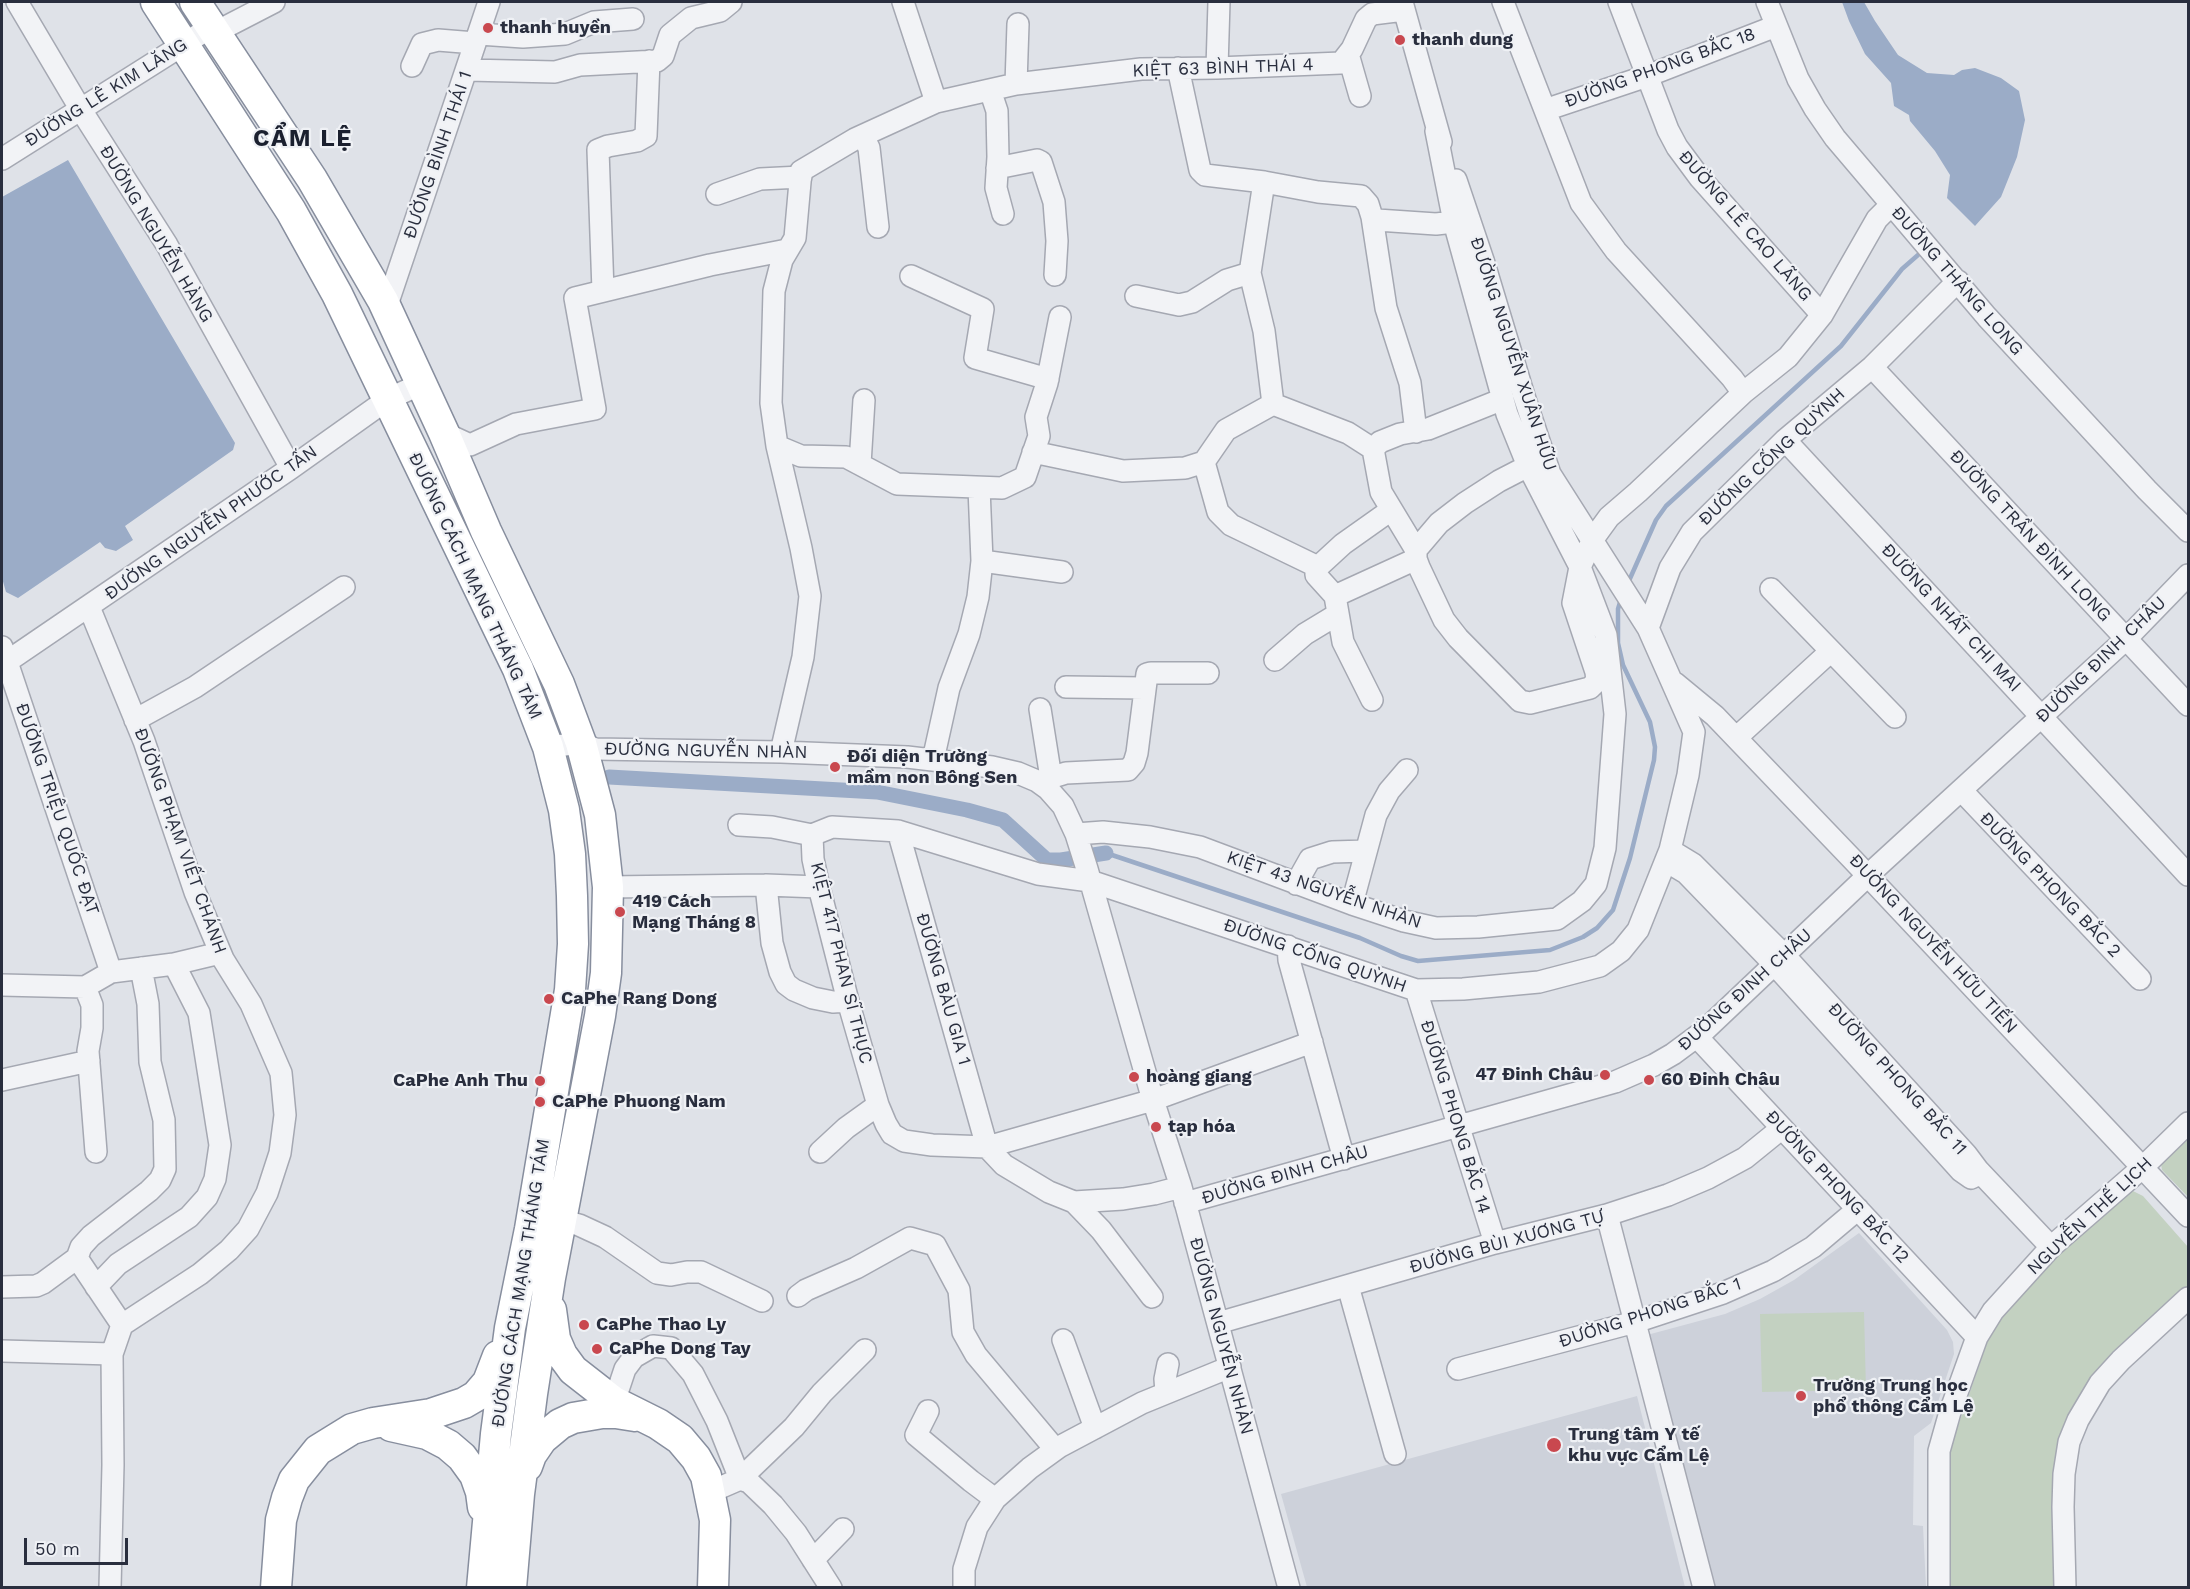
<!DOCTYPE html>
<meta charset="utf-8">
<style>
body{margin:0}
#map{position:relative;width:2190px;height:1589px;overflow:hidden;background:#dfe2e8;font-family:"Work Sans",sans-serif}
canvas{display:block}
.frame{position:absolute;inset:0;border:3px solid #292e3e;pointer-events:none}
.scale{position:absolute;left:24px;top:1538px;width:104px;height:27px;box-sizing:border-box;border:3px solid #292e3e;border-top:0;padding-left:8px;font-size:18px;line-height:21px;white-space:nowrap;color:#292e3e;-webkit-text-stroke:4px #eff1f5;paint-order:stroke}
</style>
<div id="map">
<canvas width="2190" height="1589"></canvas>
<div class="frame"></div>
<div class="scale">50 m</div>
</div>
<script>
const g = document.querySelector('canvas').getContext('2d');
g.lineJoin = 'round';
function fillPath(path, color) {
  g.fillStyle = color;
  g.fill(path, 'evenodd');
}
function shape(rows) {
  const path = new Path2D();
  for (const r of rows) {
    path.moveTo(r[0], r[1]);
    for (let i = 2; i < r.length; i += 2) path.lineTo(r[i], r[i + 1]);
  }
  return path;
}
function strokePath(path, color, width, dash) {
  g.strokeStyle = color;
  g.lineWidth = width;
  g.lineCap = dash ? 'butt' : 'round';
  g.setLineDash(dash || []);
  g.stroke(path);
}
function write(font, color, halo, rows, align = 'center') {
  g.font = font + ' "Work Sans",sans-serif';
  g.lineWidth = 4.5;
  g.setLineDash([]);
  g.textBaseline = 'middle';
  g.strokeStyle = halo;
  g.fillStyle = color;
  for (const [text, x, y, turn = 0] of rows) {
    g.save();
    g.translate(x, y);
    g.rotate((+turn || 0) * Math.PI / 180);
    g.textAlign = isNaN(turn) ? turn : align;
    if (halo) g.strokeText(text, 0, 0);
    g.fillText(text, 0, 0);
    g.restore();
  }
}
fillPath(shape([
 [1859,1233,1947,1330,1953,1342,1954,1354,1931,1423,1914,1436,1913,1525,1923,1526,1926,1587,1711,1587,1647,1335,1725,1314,1760,1299,1794,1280],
 [1637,1396,1685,1587,1307,1587,1281,1494]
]), '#cdd1da');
fillPath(shape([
 [2188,1135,2188,1197,2162,1170,2161,1164],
 [2133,1191,2143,1196,2188,1247,2188,1286,2093,1377,2083,1392,2056,1587,1947,1588,1947,1504,1950,1449,1988,1340,2003,1314,2057,1252,2123,1195],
 [1864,1312,1866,1390,1762,1392,1760,1314]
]), '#c3d1c1');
fillPath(shape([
 [1842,2,1864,2,1875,21,1898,55,1927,73,1954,75,1962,70,1975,68,2001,78,2019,91,2025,120,2017,157,2001,197,1975,226,1947,198,1950,175,1935,151,1910,121,1909,115,1894,106,1891,83,1865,54,1849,21],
 [68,160,235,443,233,450,125,526,133,540,116,551,105,548,100,542,18,598,6,592,2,578,2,197]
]), '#9bacc7');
strokePath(shape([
 [1628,583,1656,520,1666,506,1841,346,1902,269,1918,255],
 [1106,853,1360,938,1401,956,1418,961,1550,950,1583,937,1597,928,1613,910,1630,858,1654,760,1655,747,1650,722,1623,665,1618,643,1618,609,1621,599]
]), '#9bacc7', 4.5);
strokePath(shape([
 [609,777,877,792,967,810,1003,820,1047,860,1061,860,1106,853]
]), '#9bacc7', 15);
const minor = shape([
 [17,2,81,110,167,245,291,468],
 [903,2,936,102],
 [1402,2,1441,142],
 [1503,2,1581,203,1616,251,1732,378,1743,393],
 [1619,2,1668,130,1677,147,1700,178,1822,315],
 [1767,2,1798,79,1815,109,1835,138,1987,317,2147,490,2188,531],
 [214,33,274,2],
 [479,34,523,37,565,34,594,22,633,19],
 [1348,54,1360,96],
 [412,66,422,44,438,40,475,43],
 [1178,68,1200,170,1205,175,1264,182,1318,192,1361,196,1368,204,1372,217,1377,220,1436,224,1454,222],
 [1217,68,1219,2],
 [467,70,555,72,580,65,657,61,663,56,670,35,691,18,720,11,731,2],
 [1016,84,1018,24],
 [990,90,997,111,998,157,996,188,1003,214],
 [1545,110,1647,76,1776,26],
 [863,136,869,148,878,227],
 [2,159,211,27],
 [997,168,1037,160,1041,162,1054,202,1057,241,1055,275],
 [1456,180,1483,260,1524,396,1550,474,1648,628],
 [717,194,760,179,801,177],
 [1372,217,1386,308,1410,383,1416,432],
 [1250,273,1264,182],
 [911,276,983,309,975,358,1048,379],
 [603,291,598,150,608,146,637,141,646,136,649,61],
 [1136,296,1179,305,1192,302,1227,280,1250,273,1264,331,1273,404],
 [386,308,489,2],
 [1872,367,2188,705],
 [444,433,470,445,516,424,595,409,575,298,710,265,787,250],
 [1785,440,2188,875],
 [777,446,801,456,846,457,897,484,1002,488,1025,477,1039,436,1036,417,1047,383,1060,317],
 [1373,449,1380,442,1400,434,1428,429,1503,399],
 [1033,452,1123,471,1185,468,1204,462,1226,430,1273,404,1348,433,1373,449,1381,492,1416,550,1416,559,1419,567,1444,620,1458,638,1520,701,1530,703,1590,688,1597,681,1596,672,1573,603,1580,567,1593,539,1609,517,1638,492,1743,393,1788,357,1822,315,1877,219,1891,205],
 [1204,462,1218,512,1231,525,1318,567],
 [860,464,864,400],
 [1416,550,1439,523,1465,503,1499,481,1528,466],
 [982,561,1062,572],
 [1771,589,1895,717],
 [1335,596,1416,559],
 [89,607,144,741,195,892,223,959,251,1004,281,1073,285,1115,280,1153,267,1193,248,1229,229,1250,200,1274,122,1325,112,1354,113,1465,110,1588],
 [2,647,111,972],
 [1275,660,1305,634,1338,614],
 [2,665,291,468,388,399,421,384],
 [1675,683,1715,716,1854,861,2188,1216],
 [1066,687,1144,688],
 [1372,700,1343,642,1335,596,1316,575,1316,571,1318,567,1343,544,1391,510],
 [1040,709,1051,778],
 [135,720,195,687,344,587],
 [1736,738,1831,651],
 [548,747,581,743,595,749,781,752,907,757,992,767,1018,773,1037,781,1048,789,1063,806,1076,834,1087,869,1153,1100,1181,1187,1289,1588],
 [781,752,803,657,810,596,801,548,777,446,771,403,774,291,782,260,795,238,801,171,855,139,936,102,1016,84,1141,69,1217,68,1341,63,1352,49,1366,19,1372,14,1404,10],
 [933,760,949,688,969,634,978,597,982,561,979,488],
 [1041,784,1053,777,1066,773,1128,770,1134,763,1137,753,1147,674,1151,673,1208,673],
 [1961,790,2140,979],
 [739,825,772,827,812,835],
 [898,831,987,1147,1004,1165,1049,1192,1074,1202,1101,1230,1152,1297],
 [1076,834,1103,832,1150,837,1200,847,1352,904,1404,921,1436,928,1478,927,1557,919,1582,901,1596,884,1605,848,1615,714,1606,635,1580,567,1528,466,1507,414,1454,222,1436,131],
 [812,835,832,827,898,831,1038,874,1090,881,1416,990,1463,989,1539,982,1600,966,1621,951,1638,930,1670,850,1688,775,1694,732,1648,628,1670,568,1692,532,1785,440,1872,367,1958,281],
 [812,835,813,859,819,887,848,1001,878,1105,886,1124,892,1134,904,1141,932,1145,987,1147,1153,1100,1312,1042],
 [1666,861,1686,873,1774,964,1961,1171,1971,1178,1977,1175,1978,1170,1966,1154,1784,955,1693,864,1670,850],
 [1296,884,1310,859,1332,852,1366,851],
 [766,885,772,943,780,972,786,984,794,990,813,998,833,1002,848,1001],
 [608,887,766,885,819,887],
 [1352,904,1376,815,1389,791,1407,770],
 [1288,946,1289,960,1344,1159],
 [2,985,85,987,111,972,174,964,220,953],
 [85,987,92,1005,92,1028,88,1051,96,1152],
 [1416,990,1495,1243],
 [1697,1037,1977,1337],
 [2,1080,89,1061],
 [820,1152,846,1128,878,1105],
 [1978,1170,2051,1247],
 [1074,1202,1123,1199,1154,1194,1181,1187],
 [1185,1203,1615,1082,1654,1065,1673,1054,1704,1031,1878,866,2126,639,2188,575],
 [1607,1215,1704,1588],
 [561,1220,579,1225,605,1237,657,1273,671,1275,687,1272,701,1272,762,1301],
 [77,1258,81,1247,91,1236,149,1191,160,1180,165,1169,164,1120,150,1062,148,1004,141,968],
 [1348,1286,1395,1454],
 [2,1287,36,1286,43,1283,77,1258,122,1325],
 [96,1287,118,1264,189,1217,207,1197,215,1179,220,1145,199,1013,174,964],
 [798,1296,806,1290,856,1268,910,1238,935,1245,959,1290,963,1332,976,1355,1055,1449],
 [1218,1323,1495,1243,1607,1215,1668,1195,1708,1178,1745,1158,1782,1128],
 [1063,1340,1095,1428],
 [2,1351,112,1354],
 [1458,1369,1635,1322,1723,1293,1773,1271,1813,1247,1858,1209],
 [1166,1392,1165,1379,1168,1364],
 [614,1402,625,1369,634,1357,653,1346,671,1348,693,1374,717,1421,740,1479],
 [928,1411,916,1435,971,1481,995,1499],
 [740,1479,749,1482,773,1505,796,1533,831,1588],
 [710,1492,740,1479,794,1427,822,1393,865,1350],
 [813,1560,843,1529],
 [964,1588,964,1569,977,1527,995,1499,1030,1468,1059,1447,1142,1403,1230,1367],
 [1939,1588,1939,1451,1950,1412,1977,1337,1993,1311,2051,1247,2143,1167,2188,1123],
 [2065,1588,2063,1507,2064,1474,2069,1442,2078,1420,2100,1383,2121,1360,2188,1298]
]);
const highway = shape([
 [156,2,291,211,337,294,518,669,548,747,564,810,570,854,572,896,573,944,570,990,530,1229,510,1328,496,1434,482,1588],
 [195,2,312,179,383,301,444,433,486,531,559,684,581,743,600,815,608,887,606,973,600,1016,550,1278,532,1394,519,1494,511,1588],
 [551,1310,555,1339,562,1355,573,1370,614,1402,658,1424,680,1439,696,1458,706,1476,715,1520,713,1588],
 [391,1426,427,1434,448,1445,462,1457,475,1475,481,1492,483,1507],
 [527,1466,531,1455,542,1439,560,1424,573,1418,602,1413,616,1413,635,1416],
 [276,1588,281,1520,287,1498,294,1480,318,1450,352,1429,373,1423,431,1414,464,1403,476,1396,488,1382,498,1356]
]);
strokePath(minor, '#a5a8b2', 24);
strokePath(highway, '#878e9e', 33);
strokePath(minor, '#f2f3f6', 21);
strokePath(highway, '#fff', 30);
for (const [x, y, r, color] of [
 [488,28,6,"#c9484f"],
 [1400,40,6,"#c9484f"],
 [835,767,6,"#c9484f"],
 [620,912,6,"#c9484f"],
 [549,999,6,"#c9484f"],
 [1605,1075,6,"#c9484f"],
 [1134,1077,6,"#c9484f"],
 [1649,1080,6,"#c9484f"],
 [540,1081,6,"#c9484f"],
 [540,1102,6,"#c9484f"],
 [1156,1127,6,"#c9484f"],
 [584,1325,6,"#c9484f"],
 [597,1349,6,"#c9484f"],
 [1801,1396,6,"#c9484f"],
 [1554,1445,8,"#c9484f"]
]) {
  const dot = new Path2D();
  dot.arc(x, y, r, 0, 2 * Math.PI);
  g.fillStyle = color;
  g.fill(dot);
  strokePath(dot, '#eff1f5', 2);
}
write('bold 18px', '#292e3e', '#eff1f5', [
 ["thanh huyền",500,28],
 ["thanh dung",1412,40],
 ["Đối diện Trường",847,757],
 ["mầm non Bông Sen",847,778],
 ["419 Cách",632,902],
 ["Mạng Tháng 8",632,923],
 ["CaPhe Rang Dong",561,999],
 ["47 Đinh Châu",1593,1075,"right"],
 ["hoàng giang",1146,1077],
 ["60 Đinh Châu",1661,1080],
 ["CaPhe Anh Thu",528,1081,"right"],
 ["CaPhe Phuong Nam",552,1102],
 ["tạp hóa",1168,1127],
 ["CaPhe Thao Ly",596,1325],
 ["CaPhe Dong Tay",609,1349],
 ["Trường Trung học",1813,1386],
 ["phổ thông Cẩm Lệ",1813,1407],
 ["Trung tâm Y tế",1568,1435],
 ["khu vực Cẩm Lệ",1568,1456]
], 'left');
write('18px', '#292e3e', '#eff1f5', [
 ["KIỆT 63 BÌNH THÁI 4",1223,68,-2],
 ["ĐƯỜNG PHONG BẮC 18",1660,68,-20],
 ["ĐƯỜNG LÊ KIM LĂNG",106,93,-32],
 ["ĐƯỜNG BÌNH THÁI 1",438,155,-71],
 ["ĐƯỜNG LÊ CAO LÃNG",1745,226,49],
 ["ĐƯỜNG NGUYỄN HÀNG",156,234,59],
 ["ĐƯỜNG THĂNG LONG",1957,281,49],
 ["ĐƯỜNG NGUYỄN XUÂN HỮU",1513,354,72],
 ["ĐƯỜNG CỐNG QUỲNH",1772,457,-43],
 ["ĐƯỜNG NGUYỄN PHƯỚC TẤN",211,523,-35],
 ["ĐƯỜNG TRẦN ĐÌNH LONG",2030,536,47],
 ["ĐƯỜNG CÁCH MẠNG THÁNG TÁM",475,586,65],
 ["ĐƯỜNG NHẤT CHI MAI",1951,618,47],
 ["ĐƯỜNG ĐINH CHÂU",2101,660,-44],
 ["ĐƯỜNG NGUYỄN NHÀN",706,751,1],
 ["ĐƯỜNG TRIỆU QUỐC ĐẠT",57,809,71],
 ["ĐƯỜNG PHẠM VIẾT CHÁNH",180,841,70],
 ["ĐƯỜNG PHONG BẮC 2",2050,885,46],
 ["KIỆT 43 NGUYỄN NHÀN",1324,890,19],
 ["ĐƯỜNG NGUYỄN HỮU TIẾN",1933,944,47],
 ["ĐƯỜNG CỐNG QUỲNH",1315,956,19],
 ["KIỆT 417 PHAN SĨ THỰC",841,963,76],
 ["ĐƯỜNG BÀU GIA 1",943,989,74],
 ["ĐƯỜNG ĐINH CHÂU",1745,990,-42],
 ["ĐƯỜNG PHONG BẮC 11",1897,1079,48],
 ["ĐƯỜNG PHONG BẮC 14",1455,1117,73],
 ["ĐƯỜNG ĐINH CHÂU",1285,1175,-16],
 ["ĐƯỜNG PHONG BẮC 12",1837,1187,47],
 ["NGUYỄN THẾ LỊCH",2090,1216,-43],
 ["ĐƯỜNG BÙI XƯƠNG TỰ",1507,1242,-15],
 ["ĐƯỜNG CÁCH MẠNG THÁNG TÁM",521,1283,-81],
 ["ĐƯỜNG PHONG BẮC 1",1650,1313,-18],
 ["ĐƯỜNG NGUYỄN NHÀN",1221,1336,75]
]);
g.letterSpacing = '1.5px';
write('bold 24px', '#1b202f', '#eff1f5', [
 ["CẨM LỆ",303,139]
]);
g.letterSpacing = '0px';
</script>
